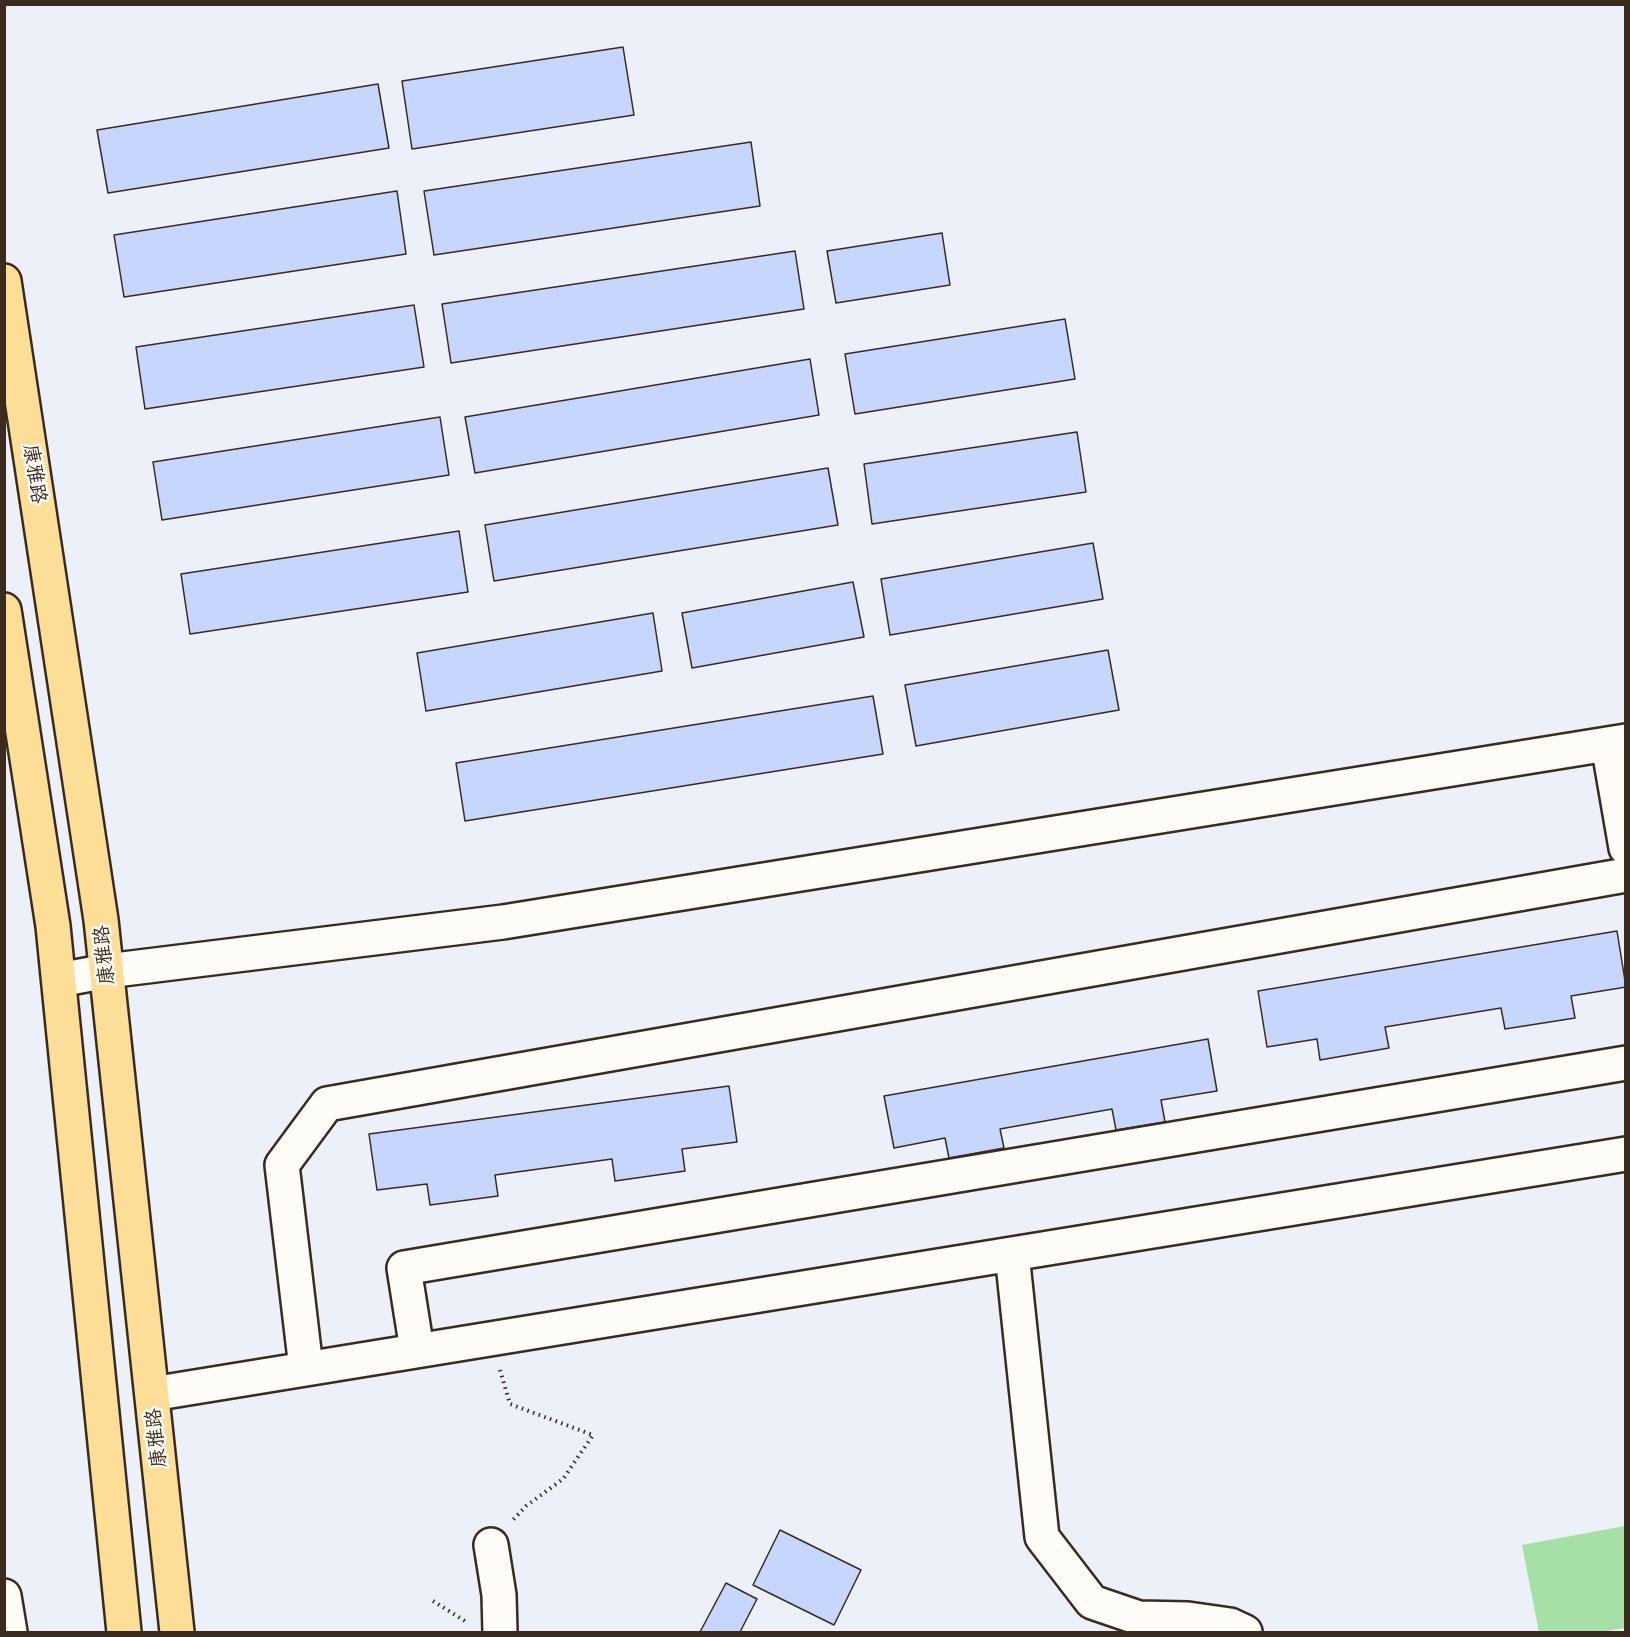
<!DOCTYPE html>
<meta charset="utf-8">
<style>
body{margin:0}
#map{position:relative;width:1630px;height:1637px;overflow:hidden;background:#ecf1f9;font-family:"Patrick Hand",sans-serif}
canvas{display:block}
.frame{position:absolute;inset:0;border:6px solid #3b2a1e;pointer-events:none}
</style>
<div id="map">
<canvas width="1630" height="1637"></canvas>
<div class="frame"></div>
</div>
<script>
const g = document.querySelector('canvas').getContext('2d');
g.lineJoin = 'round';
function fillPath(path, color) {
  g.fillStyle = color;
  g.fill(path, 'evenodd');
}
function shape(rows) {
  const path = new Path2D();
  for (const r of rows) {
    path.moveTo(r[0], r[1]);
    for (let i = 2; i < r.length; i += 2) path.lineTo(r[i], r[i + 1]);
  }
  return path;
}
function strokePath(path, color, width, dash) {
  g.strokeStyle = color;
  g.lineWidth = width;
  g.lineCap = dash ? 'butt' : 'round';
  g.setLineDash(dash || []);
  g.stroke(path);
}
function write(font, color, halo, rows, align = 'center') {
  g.font = font + ' "Patrick Hand","LXGW WenKai TC",sans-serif';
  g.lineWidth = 5;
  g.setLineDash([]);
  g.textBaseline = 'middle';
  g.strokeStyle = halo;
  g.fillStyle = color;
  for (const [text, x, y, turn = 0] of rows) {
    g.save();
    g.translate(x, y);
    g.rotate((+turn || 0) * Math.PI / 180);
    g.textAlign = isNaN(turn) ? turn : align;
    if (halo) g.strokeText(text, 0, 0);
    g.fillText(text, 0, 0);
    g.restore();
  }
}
fillPath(shape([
 [1625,1526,1625,1628,1601,1632,1539,1632,1522,1545]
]), '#a5e0a6');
const building = shape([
 [623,47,634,115,412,149,402,81,623,47],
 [378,84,389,148,108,193,97,130,378,84],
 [751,142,760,206,434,255,424,191,751,142],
 [397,191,406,254,124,297,114,235,397,191],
 [942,233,950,285,836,303,827,251,942,233],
 [795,251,804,309,451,363,442,304,795,251],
 [414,305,424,367,145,409,136,347,414,305],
 [1065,319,1075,379,855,414,845,354,1065,319],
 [810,359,819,415,475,473,465,417,810,359],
 [440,417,449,475,162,520,153,462,440,417],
 [1077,432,1086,492,872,524,864,464,1077,432],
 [828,468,838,525,494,581,485,525,828,468],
 [459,531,468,592,190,634,181,574,459,531],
 [1093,543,1103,599,890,635,881,579,1093,543],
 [853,582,864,637,692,668,682,613,853,582],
 [653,613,662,671,426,711,417,653,653,613],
 [1108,650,1119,710,916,746,905,685,1108,650],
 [873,696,883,754,465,821,456,763,873,696],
 [1617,931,1626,987,1571,996,1575,1018,1505,1029,1501,1008,1385,1027,1389,1048,1320,1060,1317,1039,1267,1047,1258,991,1617,931],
 [1208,1039,1217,1091,1161,1100,1165,1122,1116,1130,1112,1109,1000,1129,1004,1148,949,1158,945,1138,894,1148,884,1096,1208,1039],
 [729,1086,737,1142,682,1149,685,1171,615,1181,612,1159,495,1175,498,1196,430,1205,427,1184,377,1190,369,1134,729,1086],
 [780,1530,861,1570,834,1625,753,1585,780,1530],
 [726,1583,757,1599,740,1632,700,1632,726,1583]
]);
fillPath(building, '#c6d6fd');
strokePath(building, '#3b2a1e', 1.5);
const minor = shape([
 [1608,744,1626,848],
 [59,980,107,971,503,922,1626,741],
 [1012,1254,1042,1537,1092,1602,1139,1618,1188,1619,1230,1625,1245,1632],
 [417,1350,404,1268,1626,1063],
 [306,1368,282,1165,327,1104,1626,875],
 [152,1394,1626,1154],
 [491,1545,499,1595,500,1632],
 [4,1596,10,1632]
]);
const major = shape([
 [4,281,101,920,177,1632],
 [4,610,53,926,124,1632]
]);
strokePath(minor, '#3b2a1e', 38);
strokePath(major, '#3b2a1e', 38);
strokePath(shape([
 [500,1370,510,1404,593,1435,563,1479,526,1506,512,1521],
 [433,1601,465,1621]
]), '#3b2a1e', 4, [1.5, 4.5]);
strokePath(minor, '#fdfcf7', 33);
strokePath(major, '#fcde96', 33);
write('20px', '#3b2a1e', '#fdfcf7', [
 ["康雅路",34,474,81],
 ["康雅路",105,955,-96],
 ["康雅路",157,1438,-96]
]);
</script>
